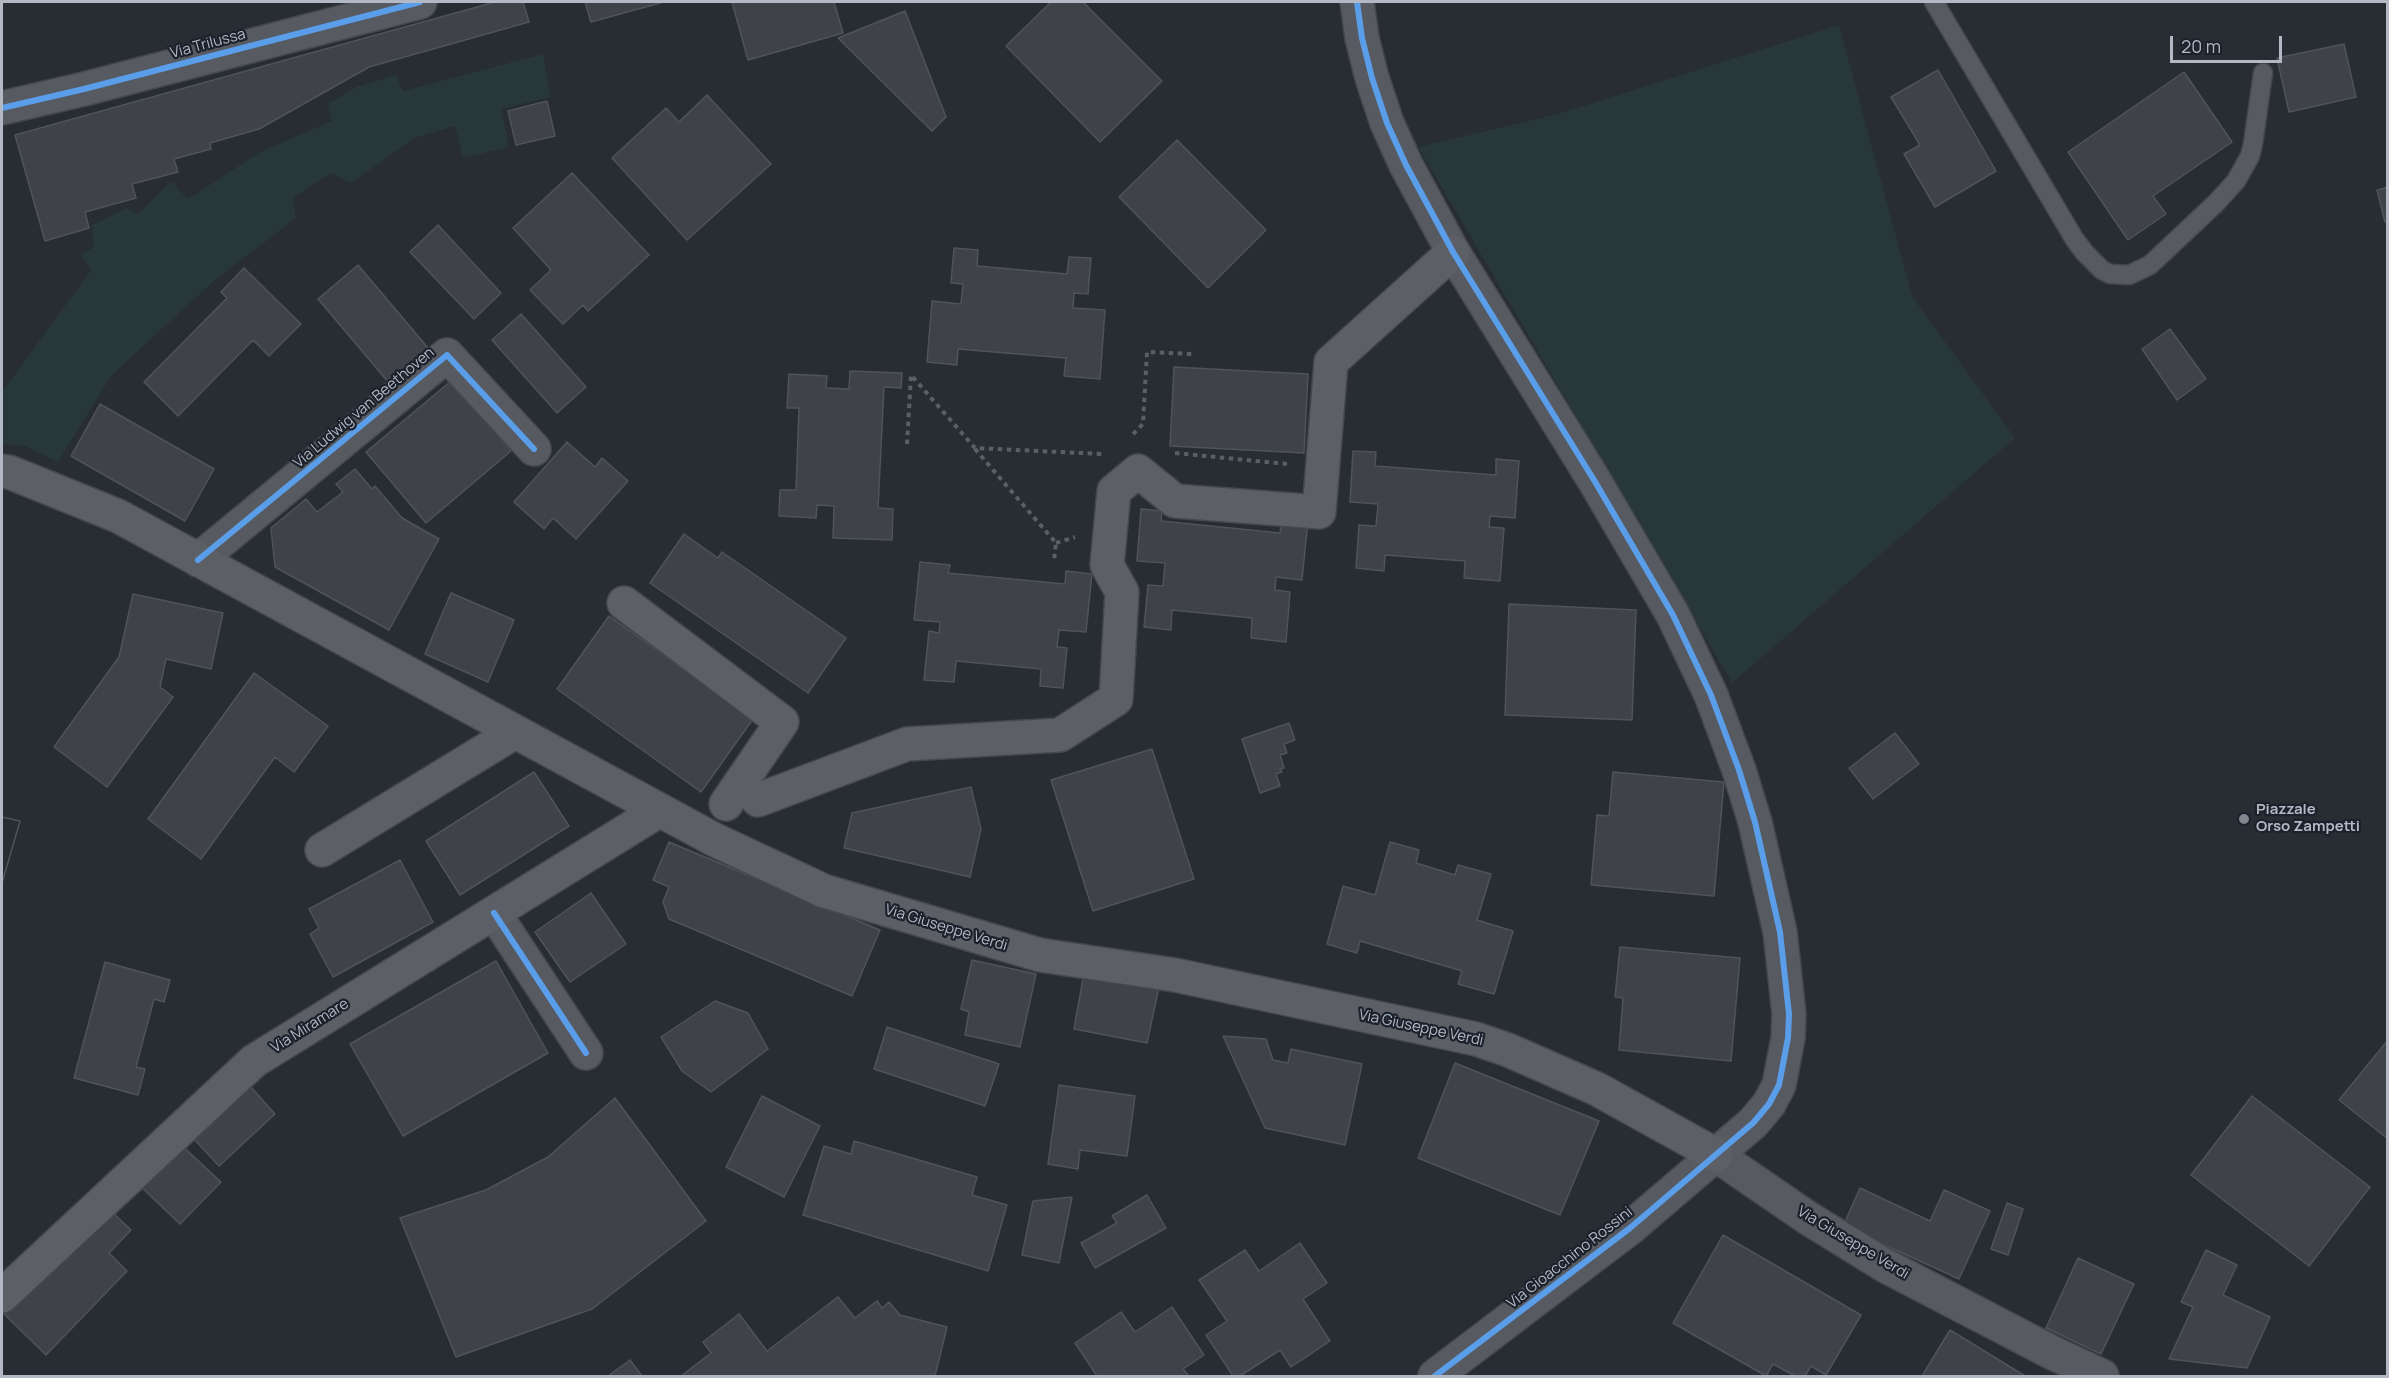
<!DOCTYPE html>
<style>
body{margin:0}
#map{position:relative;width:2389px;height:1378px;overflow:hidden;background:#282c33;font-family:Manrope,sans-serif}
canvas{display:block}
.frame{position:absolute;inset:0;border:3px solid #b2b8c4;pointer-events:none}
.scale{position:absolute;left:2170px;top:36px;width:112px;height:27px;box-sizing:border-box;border:3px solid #b2b8c4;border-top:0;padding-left:8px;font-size:18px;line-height:21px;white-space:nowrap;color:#b2b8c4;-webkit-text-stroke:4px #1c222c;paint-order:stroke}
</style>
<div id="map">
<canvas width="2389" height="1378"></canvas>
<div class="frame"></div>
<div class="scale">20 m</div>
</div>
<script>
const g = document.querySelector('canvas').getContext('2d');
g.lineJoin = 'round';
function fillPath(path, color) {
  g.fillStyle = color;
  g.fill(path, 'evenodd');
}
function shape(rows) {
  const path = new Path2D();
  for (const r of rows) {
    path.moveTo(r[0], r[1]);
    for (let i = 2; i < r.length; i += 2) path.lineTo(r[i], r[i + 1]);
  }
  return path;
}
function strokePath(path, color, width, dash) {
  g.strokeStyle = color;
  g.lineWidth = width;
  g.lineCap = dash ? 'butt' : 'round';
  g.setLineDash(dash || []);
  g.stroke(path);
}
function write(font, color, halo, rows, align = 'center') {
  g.font = font + ' Manrope,sans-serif';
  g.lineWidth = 4.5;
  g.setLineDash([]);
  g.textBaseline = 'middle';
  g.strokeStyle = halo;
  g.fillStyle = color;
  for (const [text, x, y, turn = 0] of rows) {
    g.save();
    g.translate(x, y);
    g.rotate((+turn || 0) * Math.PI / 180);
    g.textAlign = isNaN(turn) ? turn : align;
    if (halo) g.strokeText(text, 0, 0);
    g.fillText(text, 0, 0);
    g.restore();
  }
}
fillPath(shape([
 [1839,25,1912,296,2015,438,1732,683,1418,147,1558,114],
 [543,54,551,97,501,109,509,147,463,158,455,126,415,138,351,183,331,173,293,198,296,218,214,281,112,375,58,462,25,446,2,444,2,392,91,270,81,255,94,247,92,225,127,208,138,214,171,181,188,199,262,151,332,121,327,104,356,87,396,75,403,91]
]), '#283739');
const building = shape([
 [495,2,523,2,529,22,369,67,259,129,210,143,211,149,174,159,178,172,132,184,136,198,85,212,89,228,45,241,15,135,495,2],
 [585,2,664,2,591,22,585,2],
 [732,2,834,2,843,33,748,60,732,2],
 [1051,2,1083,2,1162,81,1100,142,1006,46,1051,2],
 [905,11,946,117,932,131,838,38,905,11],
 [2344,44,2356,97,2289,112,2277,58,2344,44],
 [1938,70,1996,171,1935,207,1904,154,1920,145,1891,97,1938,70],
 [2184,72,2232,142,2153,196,2166,214,2128,240,2068,152,2184,72],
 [707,95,771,164,687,240,612,158,666,108,679,122,707,95],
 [547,101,555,136,516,145,508,111,547,101],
 [1177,140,1266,230,1208,288,1119,197,1177,140],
 [572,173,649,255,588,311,583,305,563,324,530,290,551,270,513,228,572,173],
 [2388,187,2388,221,2385,222,2377,190,2388,187],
 [438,225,501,293,474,319,410,252,438,225],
 [954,248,978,250,977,266,1067,274,1069,257,1091,258,1088,294,1074,293,1073,308,1105,310,1100,379,1064,376,1066,358,958,349,957,365,927,362,932,301,961,304,963,284,951,283,954,248],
 [358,265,429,349,389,383,318,299,358,265],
 [244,268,301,324,269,356,253,340,178,416,144,382,227,298,221,292,244,268],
 [521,314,586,387,557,413,492,340,521,314],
 [2170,329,2206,379,2177,400,2142,349,2170,329],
 [1174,367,1308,374,1304,453,1170,446,1174,367],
 [850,371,902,373,901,388,884,387,878,508,893,509,892,540,833,538,834,506,817,505,816,518,779,516,780,490,796,490,799,408,787,408,789,374,827,376,826,388,849,389,850,371],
 [451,381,511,451,426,523,366,452,451,381],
 [100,404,214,469,185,521,71,456,100,404],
 [567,442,595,467,602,458,628,481,576,539,553,518,544,529,514,502,567,442],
 [1353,451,1376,452,1375,466,1496,475,1496,459,1519,461,1515,518,1490,516,1489,527,1504,528,1500,581,1464,578,1465,561,1385,555,1384,571,1356,568,1359,525,1376,526,1378,504,1350,502,1353,451],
 [355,469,372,489,375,486,402,518,439,539,389,630,275,567,271,528,306,499,317,512,343,492,336,484,355,469],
 [1141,509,1162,511,1161,521,1280,533,1282,519,1308,521,1302,580,1276,577,1275,590,1290,592,1286,642,1251,638,1252,618,1172,610,1171,630,1144,627,1148,585,1163,586,1165,563,1137,561,1141,509],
 [684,534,718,558,722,552,846,638,808,693,650,583,684,534],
 [920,562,950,565,948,573,1065,584,1066,571,1092,574,1086,632,1059,630,1057,647,1067,648,1063,688,1040,686,1041,669,956,661,954,682,924,680,929,631,939,633,940,622,914,620,920,562],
 [451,593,514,620,488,682,425,654,451,593],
 [133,594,223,613,211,669,166,659,160,687,173,697,107,787,54,747,119,657,133,594],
 [1509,604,1636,610,1632,720,1505,715,1509,604],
 [609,616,753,719,701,792,557,689,609,616],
 [254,673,328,726,294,772,275,757,201,859,148,819,254,673],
 [1289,723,1295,740,1284,744,1287,753,1280,755,1284,768,1280,769,1282,772,1276,774,1280,786,1260,793,1242,739,1289,723],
 [1895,733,1919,764,1873,799,1849,768,1895,733],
 [1152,749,1194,879,1093,911,1051,780,1152,749],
 [534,772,569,826,460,895,426,841,534,772],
 [1613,772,1724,782,1714,896,1591,885,1597,815,1609,816,1613,772],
 [971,787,981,829,970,877,844,848,852,813,971,787],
 [2,817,20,821,2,883,2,817],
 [2,817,20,821,2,883,2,817],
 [669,842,880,930,852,996,669,919,663,902,669,887,653,880,669,842],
 [1390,842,1419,850,1416,863,1455,875,1458,865,1491,874,1477,920,1513,931,1494,994,1458,984,1462,971,1360,941,1357,953,1327,944,1343,886,1375,895,1390,842],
 [400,860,433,922,333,977,310,934,319,928,309,909,400,860],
 [591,893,626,944,570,982,535,932,591,893],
 [1620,947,1740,958,1731,1061,1619,1050,1623,998,1615,997,1620,947],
 [972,960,1036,974,1020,1047,965,1035,969,1012,961,1009,972,960],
 [496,961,548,1053,403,1136,350,1044,496,961],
 [105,962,170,980,164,1002,154,999,136,1067,145,1069,138,1095,74,1078,105,962],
 [1084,973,1159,987,1147,1043,1074,1029,1084,973],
 [715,1001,748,1013,768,1049,711,1092,682,1071,661,1037,715,1001],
 [887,1027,999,1064,985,1106,874,1069,887,1027],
 [1223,1036,1266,1039,1273,1060,1288,1063,1291,1049,1362,1064,1345,1145,1265,1128,1223,1036],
 [2388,1040,2388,1139,2339,1100,2388,1040],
 [1455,1063,1599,1121,1560,1215,1418,1158,1455,1063],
 [1059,1085,1135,1096,1127,1156,1080,1150,1078,1169,1048,1164,1059,1085],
 [250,1086,275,1114,219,1166,193,1138,250,1086],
 [762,1096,820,1126,784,1197,726,1167,762,1096],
 [2252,1096,2370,1187,2309,1266,2191,1175,2252,1096],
 [615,1098,706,1221,592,1309,456,1357,400,1218,486,1190,548,1157,615,1098],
 [177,1141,221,1182,180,1224,138,1184,177,1141],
 [854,1141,977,1177,972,1195,1007,1205,988,1271,803,1215,824,1146,851,1154,854,1141],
 [1860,1188,1930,1221,1944,1190,1990,1211,1959,1279,1843,1226,1860,1188],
 [1147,1195,1166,1228,1095,1268,1081,1243,1117,1223,1112,1216,1147,1195],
 [1072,1197,1059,1263,1022,1255,1033,1201,1072,1197],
 [2007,1203,2023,1209,2008,1255,1991,1249,2007,1203],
 [107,1207,131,1230,109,1253,127,1271,46,1355,2,1312,2,1300,107,1207],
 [1723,1235,1861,1315,1826,1375,1811,1366,1805,1376,1795,1376,1773,1364,1766,1376,1673,1323,1723,1235],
 [1300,1243,1327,1283,1303,1299,1330,1341,1291,1367,1280,1350,1240,1376,1233,1376,1206,1335,1227,1321,1199,1280,1245,1250,1259,1271,1300,1243],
 [2206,1250,2237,1265,2223,1295,2270,1317,2247,1368,2169,1359,2193,1307,2181,1302,2206,1250],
 [2078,1258,2134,1284,2101,1354,2046,1328,2078,1258],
 [838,1297,855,1318,877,1301,882,1308,889,1302,900,1315,947,1327,935,1376,681,1376,711,1353,703,1342,739,1314,767,1351,838,1297],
 [1172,1307,1204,1355,1183,1369,1189,1376,1097,1376,1075,1343,1121,1312,1135,1332,1172,1307],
 [1950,1330,2025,1376,1922,1376,1950,1330],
 [630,1360,642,1376,608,1376,630,1360]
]);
fillPath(building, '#3f4248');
strokePath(building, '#4f535b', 1.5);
const lane = shape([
 [1934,2,2075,240,2085,253,2102,270,2110,274,2129,275,2150,265,2216,203,2236,181,2250,156,2253,144,2263,73]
]);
const street = shape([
 [1357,2,1362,38,1372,78,1387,123,1406,165,1453,252,1594,480,1673,615,1711,695,1739,770,1755,822,1780,932,1789,1014,1788,1038,1779,1085,1769,1104,1753,1123,1630,1228,1435,1376],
 [2,108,84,89,420,2],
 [198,560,447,355,534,449],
 [494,913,586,1053],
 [1716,1155,1808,1218,1884,1265,2051,1352,2102,1376]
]);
const secondary = shape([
 [2,471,9,472,118,516,715,840,824,891,1040,955,1175,975,1476,1039,1508,1050,1597,1089,1716,1155],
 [624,603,782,722,726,804],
 [758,800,907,744,1060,735,1116,699,1122,592,1107,565,1114,491,1138,471,1175,501,1319,512,1331,362,1453,252],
 [322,850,515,732],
 [2,1296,254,1061,660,810]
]);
strokePath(lane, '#44474c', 21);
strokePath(street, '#44474c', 36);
strokePath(secondary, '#44474c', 36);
strokePath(shape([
 [1133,434,1143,424,1147,352,1193,354],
 [907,444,911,375,975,448,1102,454],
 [975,449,1056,543,1054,561],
 [1175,453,1287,464],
 [1056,543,1075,537]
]), '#5b5f65', 4, [4.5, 4.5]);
strokePath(lane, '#575a61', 18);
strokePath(street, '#575a61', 33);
strokePath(secondary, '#5c5f66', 33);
strokePath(shape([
 [1357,2,1362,38,1372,78,1387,123,1406,165,1453,252,1594,480,1673,615,1711,695,1739,770,1755,822,1780,932,1789,1014,1788,1038,1779,1085,1769,1104,1753,1123,1630,1228,1435,1376],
 [2,108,84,89,420,2],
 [198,560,447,355,534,449],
 [494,913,586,1053]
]), '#5a9eea', 6);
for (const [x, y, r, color] of [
 [2244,819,6,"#828791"]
]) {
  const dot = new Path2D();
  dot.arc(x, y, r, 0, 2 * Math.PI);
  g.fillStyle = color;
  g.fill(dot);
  strokePath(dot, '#1c222c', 2);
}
write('15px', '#b2b8c4', '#1c222c', [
 ["Via Trilussa",208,44,-15],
 ["Via Ludwig van Beethoven",364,408,-40],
 ["Via Giuseppe Verdi",946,928,17],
 ["Via Miramare",310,1026,-32],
 ["Via Giuseppe Verdi",1421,1028,12],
 ["Via Giuseppe Verdi",1853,1243,31],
 ["Via Gioacchino Rossini",1570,1258,-38]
]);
write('bold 15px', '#b2b8c4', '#1c222c', [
 ["Piazzale",2256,810],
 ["Orso Zampetti",2256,827]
], 'left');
</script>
